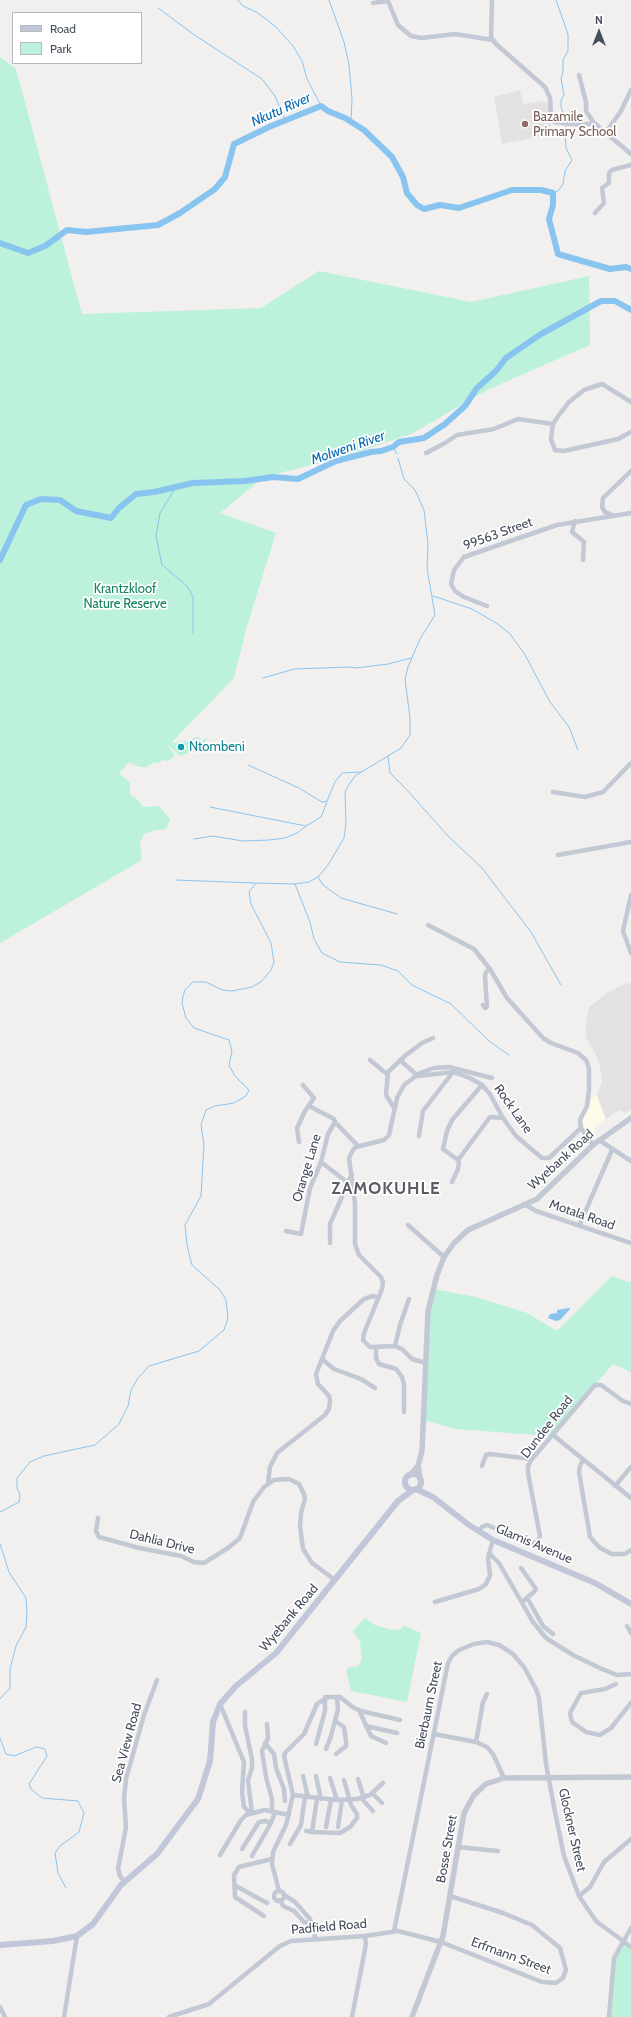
<!DOCTYPE html>
<style>
body{margin:0}
#map{position:relative;width:631px;height:2017px;overflow:hidden;background:#f2efef;font-family:Cabin,sans-serif}
canvas{display:block}
.legend{position:absolute;left:12px;top:12px;width:130px;height:52px;box-sizing:border-box;background:#fff;border:1px solid #b5b8be;margin:0;padding:5px 7px;list-style:none;font-size:12px;color:#464e5d}
.legend li{display:flex;align-items:center;gap:8px;height:20px}
.legend b{width:20px;border:1px solid #b5b8be}
.north{position:absolute;left:579px;top:12px;width:40px;height:40px;-webkit-text-stroke:3px #fff;paint-order:stroke;rotate:0deg;font-size:11px;font-weight:700;line-height:16px;text-align:center;color:#464e5d}
.north::after{content:'';display:block;margin:auto;width:14px;height:18px;background:#464e5d;clip-path:polygon(50% 0,100% 100%,50% 72%,0 100%)}
</style>
<div id="map">
<canvas width="631" height="2017"></canvas>
<ul class="legend">
<li><b style="height:5px;background:#c1c7d9"></b>Road</li>
<li><b style="height:11px;background:#bcf1db"></b>Park</li>
</ul>
<div class="north">N</div>
</div>
<script>
const g = document.querySelector('canvas').getContext('2d');
g.lineJoin = 'round';
function fillPath(path, color) {
  g.fillStyle = color;
  g.fill(path, 'evenodd');
}
function shape(rows) {
  const path = new Path2D();
  for (const r of rows) {
    if (r.length === 3) {
      path.moveTo(r[0] + r[2], r[1]);
      path.arc(r[0], r[1], r[2], 0, 2 * Math.PI);
      continue;
    }
    path.moveTo(r[0], r[1]);
    for (let i = 2; i < r.length; i += 2) path.lineTo(r[i], r[i + 1]);
  }
  return path;
}
function strokePath(path, color, width, dash) {
  g.strokeStyle = color;
  g.lineWidth = width;
  g.lineCap = dash ? 'butt' : 'round';
  g.setLineDash(dash || []);
  g.stroke(path);
}
function write(font, color, halo, rows, align = 'center') {
  g.font = font + ' Cabin,sans-serif';
  g.lineWidth = 3.5;
  g.setLineDash([]);
  g.textBaseline = 'middle';
  g.strokeStyle = halo;
  g.fillStyle = color;
  for (const [text, x, y, turn = 0] of rows) {
    g.save();
    g.translate(x, y);
    g.rotate((+turn || 0) * Math.PI / 180);
    g.textAlign = isNaN(turn) ? turn : align;
    if (halo) g.strokeText(text, 0, 0);
    g.fillText(text, 0, 0);
    g.restore();
  }
}
fillPath(shape([
 [597,1095,606,1119,594,1129,594,1137,590,1140,581,1122,592,1098]
]), '#fdfbe8');
fillPath(shape([
 [520,90,523,104,542,101,549,104,552,134,502,144,494,97],
 [626,983,631,984,631,1110,624,1113,619,1110,606,1119,597,1095,602,1082,600,1066,597,1057,586,1037,586,1022,589,1007,607,993]
]), '#e3e1e1');
fillPath(shape([
 [0,57,16,69,82,314,261,308,319,271,471,302,589,276,590,345,487,390,411,434,339,458,264,477,220,513,276,533,247,626,234,678,171,743,188,741,193,738,198,737,202,741,208,737,205,743,209,747,204,749,203,744,198,751,190,752,180,756,169,745,168,746,175,755,169,761,162,760,159,763,155,762,146,767,139,767,129,762,119,774,130,782,130,795,136,798,143,807,159,806,170,819,166,829,152,831,144,834,140,844,142,860,0,943],
 [612,1276,631,1283,631,1372,613,1364,551,1436,455,1429,424,1420,428,1320,433,1289,476,1297,527,1313,557,1331],
 [365,1618,375,1625,392,1630,401,1629,404,1625,421,1633,407,1702,351,1691,346,1671,348,1668,358,1666,362,1658,360,1642,353,1631],
 [622,1941,631,1947,631,2017,609,2017,613,1966]
]), '#bcf1db');
fillPath(shape([
 [569,1308,570,1309,560,1320,556,1321,548,1318,550,1314,557,1313,557,1310]
]), '#87c4ef');
strokePath(shape([
 [238,0,243,6,258,13,276,27,293,46,302,61,307,79,321,106],
 [329,0,344,42,349,65,352,99,351,121],
 [556,0,568,34,568,51,563,60,563,72,561,78,564,95,561,100,561,107,566,121],
 [158,8,193,34,262,79,275,96,285,120],
 [553,193,558,191,563,184,565,171,572,160,566,148,565,135,566,125],
 [393,447,397,454],
 [176,487,160,513,156,536,162,565,187,586,193,597,193,633],
 [433,596,472,609,498,624,510,634,524,653,550,702,569,727,578,750],
 [263,678,294,669,350,667,356,668,388,664,411,658],
 [388,756,390,773,407,790,448,836,482,868,531,932,561,985],
 [248,765,299,788,322,802,327,801,335,782,342,773,361,772],
 [210,807,306,826,321,817,327,802],
 [194,839,213,836,243,841,269,840,285,838,297,833,305,827],
 [318,877,323,885,341,898,397,914],
 [176,880,255,883],
 [295,884,310,922,314,939,322,953,340,962,381,965,398,971,412,985,451,1004,489,1041,509,1055],
 [0,1512,19,1502,20,1495,17,1488,17,1478,30,1462,44,1456,95,1445,119,1424,128,1406,131,1390,138,1378,149,1366,199,1351,224,1330,228,1318,226,1300,220,1290,192,1265,187,1245,185,1225,201,1196,204,1145,201,1125,206,1110,215,1106,234,1103,246,1096,249,1090,235,1076,229,1065,232,1051,229,1040,194,1028,186,1018,182,1003,183,996,185,990,193,982,206,982,222,990,232,991,252,987,262,981,271,970,274,962,271,943,251,904,249,892,256,883,295,884,309,882,318,877,328,865,344,838,346,823,345,792,348,786,355,776,401,748,410,735,410,718,405,679,408,667,420,639,435,615,427,568,428,544,424,510,415,490,404,479,398,458],
 [0,1544,9,1572,26,1598,27,1614,26,1627,16,1646,10,1669,10,1688,0,1699],
 [0,1738,6,1754,14,1756,36,1747,45,1749,47,1756,29,1784,31,1789,42,1798,78,1801,84,1813,79,1832,60,1846,55,1853,58,1873,66,1888]
]), '#87c4ef', 1);
strokePath(shape([
 [0,243,28,253,45,246,67,230,86,232,158,225,180,213,215,189,225,177,234,144,269,127,321,106,328,111,345,118,364,130,392,157,403,177,407,193,417,205,424,209,440,205,459,208,512,190,541,190,553,193,553,205,549,219,558,254,610,269,626,267,631,269],
 [0,560,26,505,41,499,60,500,76,511,111,518,119,508,136,494,154,492,193,483,245,481,273,477,298,479,336,461,371,452,381,451,393,447,399,442,424,438,445,424,465,406,477,388,496,371,506,358,541,334,601,301,615,301,631,310]
]), '#87c4ef', 6);
strokePath(shape([
 [492,0,491,37,496,44,545,87,550,98,551,116,554,122,582,125,594,123,631,154],
 [373,3,388,1,398,25,411,36,422,38,455,34,493,40],
 [579,75,586,102,586,111,594,123],
 [606,132,621,111,631,90],
 [595,213,604,203,602,188,609,183,609,173,612,170,631,165],
 [631,402,602,384,584,390,569,402,559,415,553,424,551,439,555,450,564,451,618,439,631,432],
 [426,453,445,443,457,435,494,429,518,419,553,424],
 [612,515,605,512,602,507,603,498,631,471],
 [575,521,572,532,584,542,583,560],
 [487,606,464,597,455,591,451,584,454,570,464,557,557,525,631,513],
 [553,792,585,797,603,792,631,763],
 [558,855,631,842],
 [631,895,623,931,631,953],
 [428,925,474,949,490,969,507,998,543,1038,551,1043,578,1053,586,1060,589,1068,589,1090,587,1106,580,1120,581,1128],
 [483,1005,485,1008,487,1007,485,976,486,972,490,969],
 [370,1060,387,1074],
 [400,1060,418,1076,453,1072,470,1078,482,1085,490,1094,503,1118,516,1136,542,1158,549,1158,581,1128,593,1145],
 [394,1108,386,1095,388,1072,406,1055,422,1043,433,1038],
 [335,1122,358,1146],
 [419,1136,423,1111,453,1072],
 [599,1140,631,1161],
 [299,1142,297,1128,305,1111,314,1098,303,1085],
 [458,1160,490,1117,503,1118],
 [321,1162,348,1183],
 [452,1182,458,1169,459,1162,458,1160,443,1149,447,1131,452,1120,482,1085],
 [526,1205,536,1211,631,1243],
 [408,1225,444,1257],
 [579,1226,612,1150],
 [286,1231,301,1234,310,1188,321,1162,328,1134,335,1122,334,1119,309,1106],
 [330,1243,330,1224,352,1174],
 [395,1346,400,1325,409,1299],
 [376,1348,376,1358,379,1364,396,1369,402,1377,404,1384,404,1412],
 [322,1359,334,1369,361,1379,375,1388],
 [426,1363,412,1359,402,1349,395,1346,370,1347,363,1340,364,1333,382,1289,383,1282,381,1277,359,1255,355,1244,355,1203,349,1158,353,1150,356,1147,384,1140,389,1135,397,1098,404,1085,420,1073,434,1068,449,1067,492,1078],
 [553,1435,631,1498],
 [583,1460,580,1466,579,1472,590,1537,600,1548,612,1554,625,1554,631,1550],
 [482,1466,486,1455,490,1454,532,1459],
 [268,1483,270,1467,277,1453,325,1415,329,1409,330,1400,329,1396,318,1384,316,1374,333,1331,340,1321,364,1299,373,1296,379,1298],
 [615,1486,631,1467],
 [98,1518,96,1531,99,1537,139,1548,181,1556,194,1562,204,1563,228,1548,240,1538,253,1502,264,1487,274,1480,289,1479,299,1484,304,1494,305,1499,301,1513,300,1526,303,1549,312,1563,335,1580],
 [478,1531,482,1527,487,1525,532,1543,538,1542,540,1536,528,1473,528,1466,532,1459,595,1385,601,1385,623,1401,631,1404],
 [489,1553,499,1563,533,1622,546,1638,573,1655,602,1669,617,1675,631,1674],
 [521,1568,536,1589,534,1592,522,1602],
 [529,1601,543,1626,553,1634],
 [435,1602,479,1589,486,1584,490,1575,488,1558,493,1540],
 [627,1626,631,1633],
 [616,1684,605,1689,581,1693,570,1713,572,1722,586,1732,600,1735,611,1728,631,1703],
 [220,1704,244,1762,242,1792,244,1807,250,1813],
 [359,1710,371,1736,386,1743],
 [245,1712,245,1726,252,1759,252,1768,248,1780,252,1813],
 [335,1721,344,1727,346,1741,346,1746,336,1754],
 [267,1724,268,1738,262,1751,266,1777,272,1799,272,1811],
 [366,1726,397,1733],
 [434,1734,476,1742,487,1747,493,1754,504,1778],
 [476,1742,483,1702,487,1694],
 [265,1743,274,1754,276,1768,284,1789,285,1801],
 [316,1744,325,1711,325,1697],
 [326,1749,331,1736,338,1709,337,1697],
 [303,1776,308,1797],
 [316,1776,321,1799],
 [330,1778,337,1800],
 [358,1779,364,1798],
 [372,1793,382,1803],
 [293,1795,337,1800,357,1799,370,1795,383,1783],
 [362,1799,373,1811],
 [326,1827,331,1800],
 [338,1827,342,1800],
 [306,1831,312,1832,317,1799],
 [312,1832,340,1833,350,1827,357,1818,357,1814,351,1805,344,1780],
 [290,1844,301,1825,305,1796],
 [458,1847,498,1851],
 [242,1849,259,1822,265,1821,271,1823],
 [220,1855,241,1820,246,1815,265,1810,289,1815],
 [252,1856,271,1823,275,1812],
 [125,1882,120,1876,118,1869,126,1827,124,1799,126,1779,144,1715,157,1680],
 [234,1885,267,1903],
 [279,1891,272,1864,273,1852,286,1825,293,1795,284,1756,285,1753,304,1734,317,1704,328,1697,340,1697,354,1708,361,1711,400,1720],
 [279,1896,5],
 [284,1895,295,1902,310,1919,314,1929,315,1939],
 [579,1896,590,1887,604,1862,631,1839],
 [280,1900,283,1906,294,1911,304,1922,313,1924],
 [264,1916,235,1897,234,1875,239,1867,272,1859],
 [394,1931,448,1663,452,1656,459,1650,474,1644,487,1642,499,1645,513,1654,524,1667,536,1689,539,1698,546,1764,555,1812,564,1856,579,1896,596,1921,631,1947],
 [0,2007,5,2017],
 [64,2017,77,1936],
 [169,2017,209,2004,280,1946,291,1941,365,1936,398,1931,441,1942,542,1982,556,1983,563,1978,566,1970,560,1948,532,1925,503,1913,450,1896],
 [352,2017,366,1944,365,1936],
 [609,2017,614,1958,631,1928]
]), '#c2c8d4', 4.5);
strokePath(shape([
 [418,1466,420,1478],
 [410,1475,418,1466,422,1451,428,1311,437,1275,444,1257,454,1243,468,1230,537,1199,593,1145,631,1118],
 [412,2017,443,1936,464,1813,474,1795,486,1784,504,1778,631,1777]
]), '#c2c8d4', 5.5);
strokePath(shape([
 [413,1482,8],
 [416,1489,433,1497,469,1525,493,1540,595,1583,631,1604],
 [0,1945,53,1941,77,1936,93,1924,121,1885,157,1854,198,1799,210,1761,213,1722,220,1704,236,1686,276,1653,398,1501,413,1490]
]), '#c1c7d9', 6);
for (const [x, y, r, color] of [
 [525,124,4,"#8d6e63"],
 [181,747,4,"#0f9aa8"]
]) {
  const dot = new Path2D();
  dot.arc(x, y, r, 0, 2 * Math.PI);
  g.fillStyle = color;
  g.fill(dot);
  strokePath(dot, '#fff', 1.5);
}
write('13px', '#785e54', '#fff', [
 ["Bazamile",533,117],
 ["Primary School",533,132]
], 'left');
write('13px', '#464e5d', '#fff', [
 ["99563 Street",498,534,-20],
 ["Rock Lane",513,1109,55],
 ["Wyebank Road",561,1160,-42],
 ["Orange Lane",307,1168,-73],
 ["Motala Road",582,1215,19],
 ["Dundee Road",547,1427,-52],
 ["Dahlia Drive",162,1542,14],
 ["Glamis Avenue",534,1544,23],
 ["Wyebank Road",289,1618,-50],
 ["Bierbaum Street",429,1705,-78],
 ["Sea View Road",127,1743,-75],
 ["Glockner Street",572,1830,77],
 ["Bosse Street",447,1849,-80],
 ["Padfield Road",329,1927,-5],
 ["Erfmann Street",511,1956,20]
]);
write('13px', '#148261', '#fff', [
 ["Krantzkloof",125,589],
 ["Nature Reserve",125,604]
]);
write('13px', '#0d838f', '#fff', [
 ["Ntombeni",189,747]
], 'left');
write('italic 14px', '#0769af', '#fff', [
 ["Nkutu River",281,110,-24],
 ["Molweni River",348,448,-19]
]);
g.letterSpacing = '1px';
write('bold 17px', '#5b5d64', '#fff', [
 ["ZAMOKUHLE",386,1189]
]);
g.letterSpacing = '0px';
</script>
